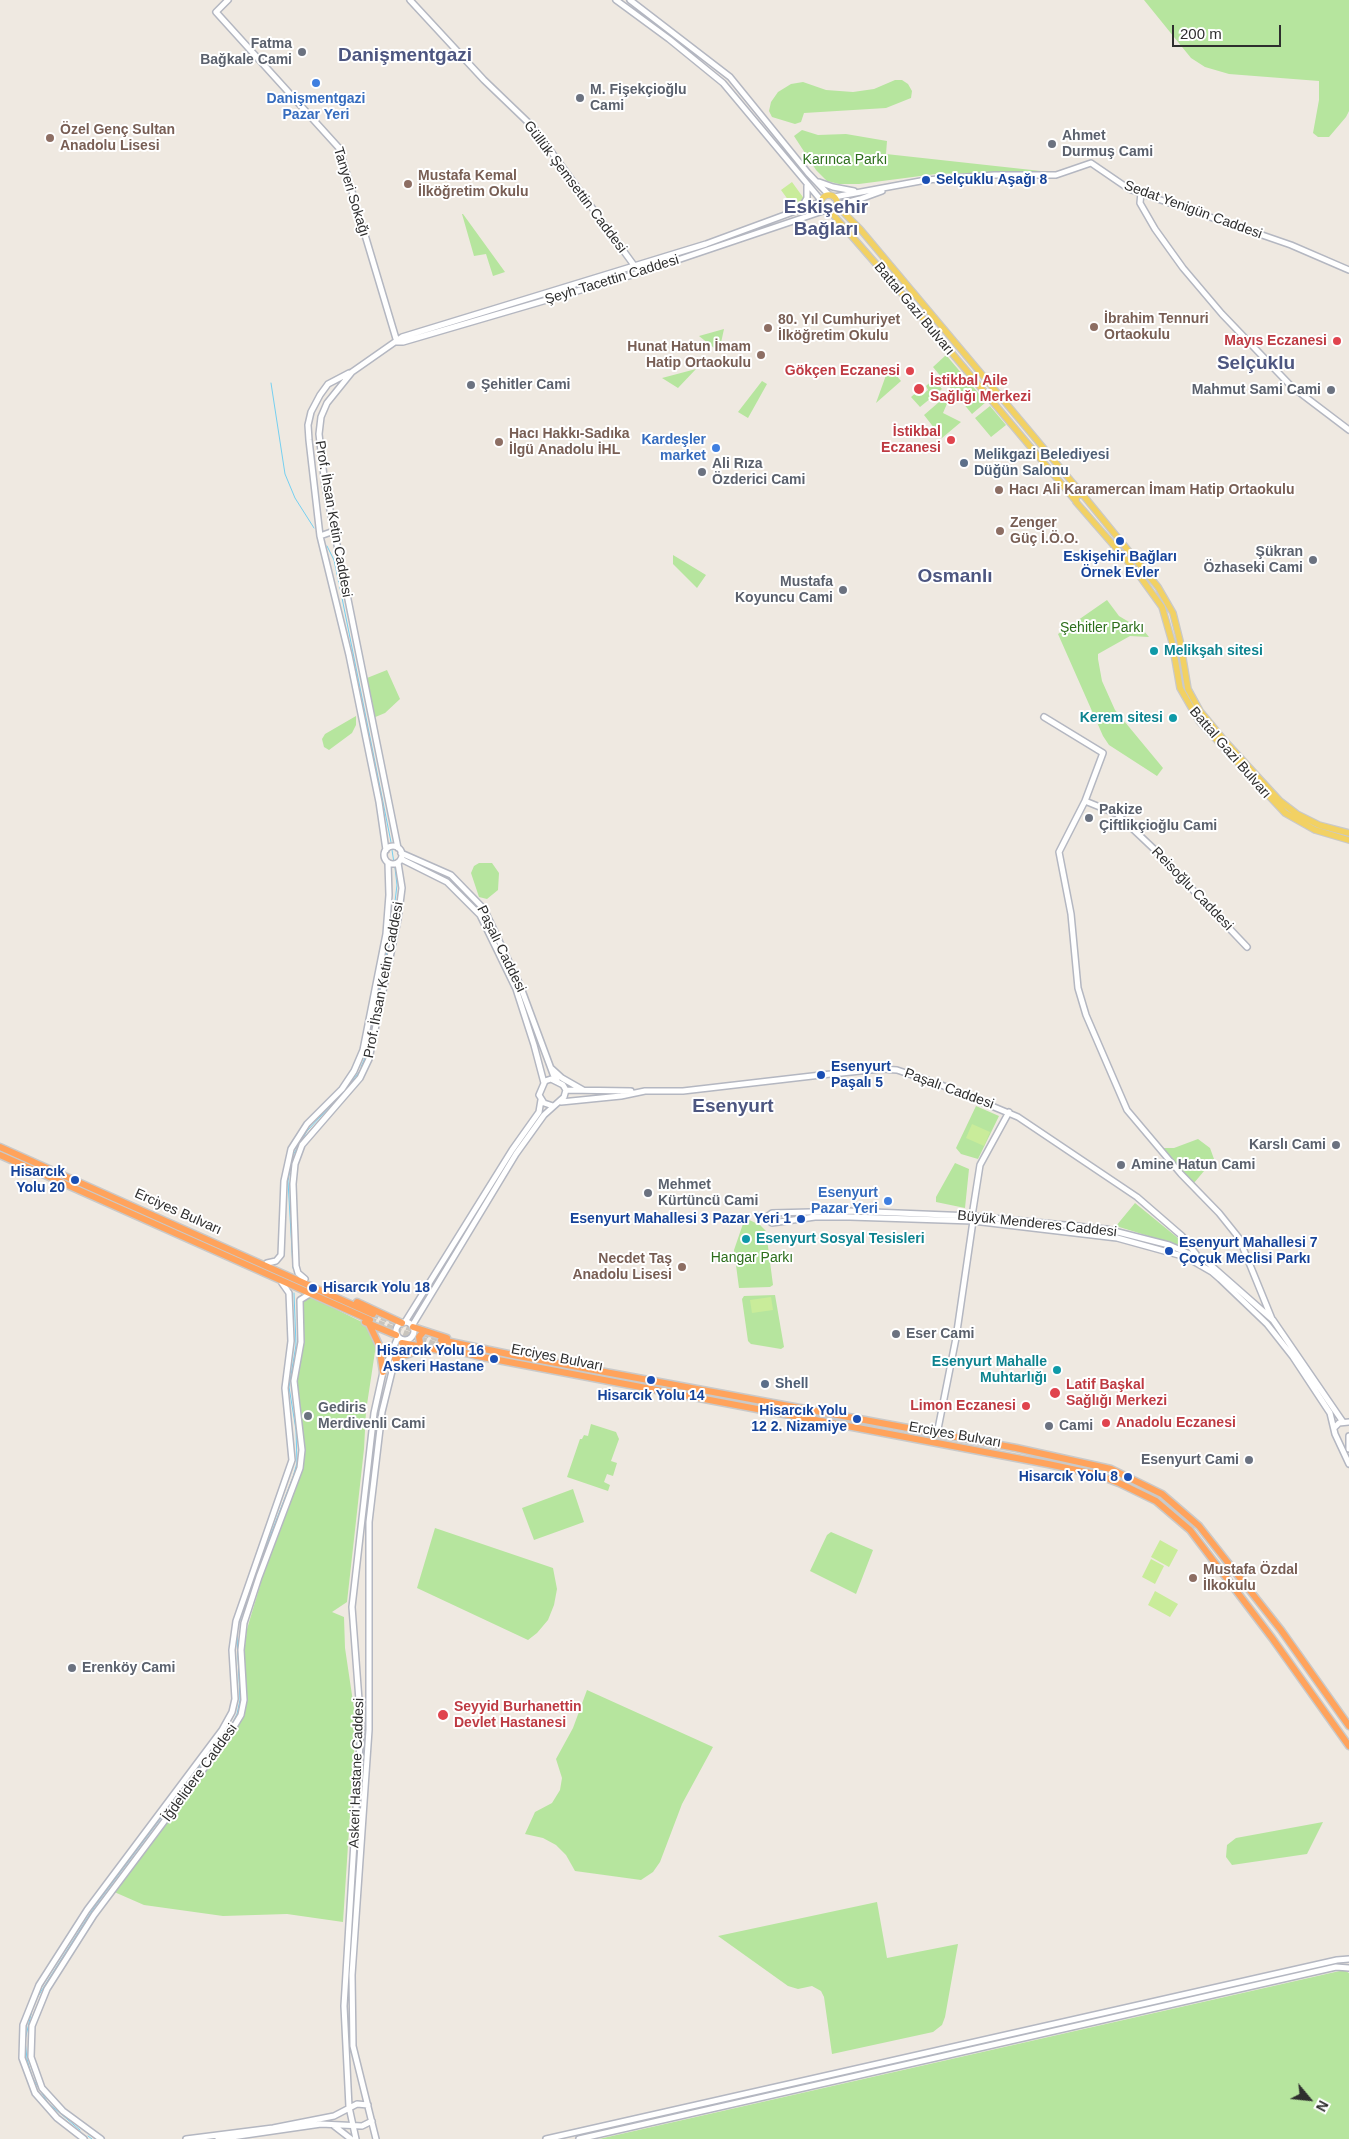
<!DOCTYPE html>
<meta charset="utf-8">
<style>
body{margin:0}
#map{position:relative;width:1349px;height:2139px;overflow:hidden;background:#efe9e1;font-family:Helvetica,sans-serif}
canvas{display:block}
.north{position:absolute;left:1284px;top:2074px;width:50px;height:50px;-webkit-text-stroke:4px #fff;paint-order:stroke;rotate:118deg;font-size:14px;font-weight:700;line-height:20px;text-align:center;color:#2e2e2e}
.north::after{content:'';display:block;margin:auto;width:18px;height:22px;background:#2e2e2e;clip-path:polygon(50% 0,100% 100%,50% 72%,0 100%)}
.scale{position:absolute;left:1172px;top:25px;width:109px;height:22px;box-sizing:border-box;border:2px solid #2e2e2e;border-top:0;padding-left:6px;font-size:15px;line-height:18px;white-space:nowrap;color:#2e2e2e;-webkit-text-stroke:4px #fff;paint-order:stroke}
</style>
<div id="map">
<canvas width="1349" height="2139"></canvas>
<div class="north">N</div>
<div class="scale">200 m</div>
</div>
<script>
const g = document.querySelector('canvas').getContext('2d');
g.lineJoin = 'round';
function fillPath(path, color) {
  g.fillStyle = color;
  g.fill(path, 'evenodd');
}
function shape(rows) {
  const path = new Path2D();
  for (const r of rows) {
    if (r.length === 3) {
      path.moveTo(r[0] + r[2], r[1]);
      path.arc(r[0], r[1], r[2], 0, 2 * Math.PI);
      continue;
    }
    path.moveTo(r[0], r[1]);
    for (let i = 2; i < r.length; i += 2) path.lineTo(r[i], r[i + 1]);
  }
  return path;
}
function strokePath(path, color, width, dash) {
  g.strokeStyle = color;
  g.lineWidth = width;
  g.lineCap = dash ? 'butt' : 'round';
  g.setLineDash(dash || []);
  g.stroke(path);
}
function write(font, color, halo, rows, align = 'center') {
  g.font = font + ' Helvetica,sans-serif';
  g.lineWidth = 4;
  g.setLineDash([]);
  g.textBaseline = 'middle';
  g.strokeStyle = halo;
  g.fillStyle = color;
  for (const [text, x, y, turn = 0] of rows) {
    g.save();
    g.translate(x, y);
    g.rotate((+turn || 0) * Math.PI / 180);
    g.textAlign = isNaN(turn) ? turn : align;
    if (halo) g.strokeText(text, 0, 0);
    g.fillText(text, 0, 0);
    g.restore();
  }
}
fillPath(shape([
 [1144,0,1349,0,1349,111,1346,117,1329,137,1318,137,1313,133,1319,100,1319,81,1229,74,1205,67,1191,58],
 [895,80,902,80,908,84,912,91,911,98,886,108,804,113,801,122,795,124,772,117,769,111,771,102,778,92,791,84,803,82,826,90,853,92,874,89],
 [802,130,818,135,846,134,887,141,886,154,1041,171,936,174,859,184,839,184,827,181,816,170,794,136],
 [462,214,463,214,505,272,493,276,486,254,474,256],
 [724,329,719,352,699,336],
 [946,355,986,402,972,414,933,367],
 [889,367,901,381,876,403],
 [696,369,678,388,662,378],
 [934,379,942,389,920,407,911,397,918,391,923,394,928,390,926,386],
 [762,381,767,384,748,418,738,412],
 [946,396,949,399,943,413,961,422,942,438,924,415],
 [990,406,1006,425,991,437,975,418],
 [673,555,706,575,697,588,673,564],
 [1107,600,1119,616,1144,631,1149,637,1130,636,1098,654,1098,659,1102,681,1115,710,1163,768,1157,776,1109,745,1103,736,1058,634],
 [387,670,400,699,385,713,373,718,367,678],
 [356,716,356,725,352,733,329,750,324,747,322,739,325,734],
 [479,863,492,863,499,873,498,890,487,899,479,897,471,873,474,866],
 [976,1106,999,1116,978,1159,961,1154,956,1148],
 [1198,1139,1210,1148,1214,1159,1194,1183,1160,1148,1174,1148],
 [955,1163,969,1169,965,1208,936,1202,936,1197],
 [1135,1203,1184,1243,1184,1247,1116,1226],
 [745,1218,760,1225,766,1231,773,1285,770,1287,739,1288,734,1250],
 [301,1292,370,1326,376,1345,366,1411,364,1449,347,1602,332,1612,344,1617,345,1648,356,1722,343,1922,287,1914,223,1916,144,1905,112,1891,193,1784,244,1709,243,1662,247,1629,265,1569,301,1469,295,1388,301,1344],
 [775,1295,784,1347,781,1349,751,1344,748,1341,742,1299,744,1296],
 [591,1424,616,1432,619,1439,611,1461,617,1463,613,1476,607,1474,604,1482,610,1485,608,1491,567,1477,580,1439,582,1439,584,1435,588,1436],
 [573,1489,584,1522,534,1540,522,1508],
 [435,1528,553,1568,557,1589,554,1605,548,1620,537,1633,528,1640,417,1588],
 [831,1532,873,1550,856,1594,810,1571,827,1535],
 [587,1690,713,1747,682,1804,660,1862,653,1872,641,1880,575,1871,566,1855,556,1845,543,1838,525,1834,535,1812,552,1803,560,1790,562,1778,556,1759,573,1728],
 [1323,1822,1307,1854,1232,1865,1226,1857,1227,1845,1236,1838],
 [877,1902,887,1958,958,1944,945,2017,942,2025,933,2032,832,2054,824,1997,821,1991,812,1986,798,1989,788,1986,718,1936],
 [1344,1970,1349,1973,1349,2139,599,2139]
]), '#b6e59e');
fillPath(shape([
 [792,182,805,200,794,208,781,190],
 [972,1124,990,1132,984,1146,966,1138],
 [771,1297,773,1310,752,1313,750,1300],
 [1160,1540,1178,1550,1169,1567,1151,1557],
 [1151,1559,1164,1566,1155,1584,1142,1577],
 [1155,1591,1178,1604,1170,1617,1148,1605]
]), '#c9ec9a');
strokePath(shape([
 [271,383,285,474,295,498,314,528],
 [327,546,334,560,339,583,391,842],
 [392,850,394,863],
 [375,1013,392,926,397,885,395,868],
 [361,1067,367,1053,373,1021],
 [293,1268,288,1181,292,1157,307,1131,348,1087,359,1072],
 [257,1570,293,1477,297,1463,296,1430,289,1387,296,1345,294,1293],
 [239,1623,244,1607],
 [183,1788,231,1726,237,1714,240,1700,237,1635],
 [35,2001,95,1906,178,1795],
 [32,2010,25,2040,27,2059,32,2077,48,2103,80,2130],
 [88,2136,92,2139]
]), '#75cff0', 1);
strokePath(shape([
 [373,1314,441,1340],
 [370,1320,439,1346]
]), '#c8c4bd', 6, [6, 3]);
const secondary = shape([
 [228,0,216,12,339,148,397,342],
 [410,0,484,80,534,128,636,268],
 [616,0,669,39,723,83,820,199],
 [630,0,730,77,808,173,829,195],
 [819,182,833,187,854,191],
 [1141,192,1140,203,1155,229,1183,268,1222,314,1291,386,1349,430],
 [834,197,926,180,994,175,1056,175,1091,163,1129,189,1291,245,1349,270],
 [837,205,860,199,882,191],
 [801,208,807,198,807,186],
 [397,342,403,342,639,273,826,210],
 [349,373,328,384,320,395,311,412,308,425,309,440,320,536,349,655,379,802,386,850],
 [320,536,334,531],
 [1044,717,1103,753,1085,801,1059,852,1071,914,1078,988,1086,1015,1127,1110,1181,1174,1219,1213,1239,1238,1272,1319],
 [1085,801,1117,814,1154,849,1247,947],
 [393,855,9],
 [398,848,325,485,319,434,321,417,327,403,352,372,402,337,706,244,820,202],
 [401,853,451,875,484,909,520,985,553,1074,557,1080],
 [401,859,447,882,480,915,516,989,534,1045,544,1083],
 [551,1068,562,1078,583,1090],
 [566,1090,631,1091],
 [561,1102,621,1096,645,1091,683,1091,821,1075,881,1069,897,1070,939,1084,1018,1117,1137,1197,1182,1236,1196,1254],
 [972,1216,980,1165,1009,1112],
 [267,1263,276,1261,281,1255,284,1181,291,1149,307,1124,342,1089,354,1071,363,1050,386,934,389,895,388,863],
 [305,1279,298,1273,296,1266,293,1184,295,1164,302,1145,360,1078,369,1059,398,919,402,888,398,863],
 [405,1322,512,1150,539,1112,541,1100],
 [405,1331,9],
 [412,1326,516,1154,544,1115,564,1097,566,1090,563,1085,551,1079,545,1081,539,1095,544,1103,553,1106],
 [1343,1422,1273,1320,1206,1261,1169,1245,1106,1229,972,1216,848,1211,772,1213,768,1216,768,1220,772,1223,815,1217,850,1217,973,1221,1117,1238,1186,1257,1212,1272,1220,1279,1267,1324,1293,1357,1330,1413,1335,1434,1349,1464],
 [1335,1427,1339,1423,1349,1422],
 [937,1434,956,1338,973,1221],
 [1349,1436,1349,1449],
 [333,2125,351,2139],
 [84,2139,57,2118,35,2093,22,2058,23,2025,39,1985,87,1910,222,1730,232,1712,235,1699,232,1650,236,1621,292,1460,285,1388,291,1341,289,1293,282,1283],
 [101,2139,63,2111,42,2088,31,2057,32,2026,47,1989,94,1915,229,1735,241,1715,244,1700,241,1650,244,1623,259,1577,300,1468,302,1450,294,1381,301,1342,300,1300,308,1295],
 [186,2139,273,2128,334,2116,357,2104,368,2105],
 [218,2139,321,2124,362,2126,372,2121],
 [356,2139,349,2107,344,2006,361,1727,352,1607,374,1413,383,1372,398,1337],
 [376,2139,353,2046,352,1975,369,1730,369,1522,382,1412,395,1359,404,1340],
 [546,2139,1337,1960,1349,1959],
 [579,2139,1336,1967,1349,1968]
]);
const primary = shape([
 [829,203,8],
 [837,206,860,229,1082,494],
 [829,210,904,296,1075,500],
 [1349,833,1319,825,1297,814,1280,801,1224,740,1200,711,1188,689,1180,641,1173,613,1158,587,1083,495,1076,495,1076,502,1136,571,1162,607,1172,642,1180,688,1199,721,1285,813,1315,830,1349,840]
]);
const highway = shape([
 [0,1147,373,1314],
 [0,1155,370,1320],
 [357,1302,402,1323],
 [365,1322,396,1335],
 [369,1324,379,1345,383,1372],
 [413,1327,447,1338],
 [441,1340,513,1355,1016,1448,1111,1469,1162,1494,1199,1526,1281,1630,1349,1726],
 [402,1343,448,1352],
 [439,1346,477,1356,1048,1464,1095,1474,1119,1483,1156,1501,1190,1530,1272,1638,1349,1746],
 [421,1349,419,1337,424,1331],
 [395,1359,422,1349]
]);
strokePath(secondary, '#b4b7c1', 8);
strokePath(primary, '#c9c9c9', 8);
strokePath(highway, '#c9c9c9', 9);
strokePath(secondary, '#fff', 5);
strokePath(primary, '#f2d163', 5.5);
strokePath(highway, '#ffa35c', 6);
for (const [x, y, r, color] of [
 [302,52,5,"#6b7280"],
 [316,83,5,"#3f7fe0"],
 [580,98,5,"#6b7280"],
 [50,138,5,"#8d6e63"],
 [1052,144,5,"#6b7280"],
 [926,180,5,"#1a4fb4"],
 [408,184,5,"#8d6e63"],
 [1094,327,5,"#8d6e63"],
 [768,328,5,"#8d6e63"],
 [1337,341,5,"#e0444e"],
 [761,355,5,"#8d6e63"],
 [910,371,5,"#e0444e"],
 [471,385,5,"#6b7280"],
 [919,389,6,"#e0444e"],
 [1331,390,5,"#6b7280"],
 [951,440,5,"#e0444e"],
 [499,442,5,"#8d6e63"],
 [716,448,5,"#3f7fe0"],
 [964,463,5,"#5c6f8a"],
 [702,472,5,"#6b7280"],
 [999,490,5,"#8d6e63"],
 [1000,531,5,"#8d6e63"],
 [1120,541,5,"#1a4fb4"],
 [1313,560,5,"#6b7280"],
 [843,590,5,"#6b7280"],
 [1154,651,5,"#0f9aa8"],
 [1173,718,5,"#0f9aa8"],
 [1089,818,5,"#6b7280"],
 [821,1075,5,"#1a4fb4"],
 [1336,1145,5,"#6b7280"],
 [1121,1165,5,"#6b7280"],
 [75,1180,5,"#1a4fb4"],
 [648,1193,5,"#6b7280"],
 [888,1201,5,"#3f7fe0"],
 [801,1219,5,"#1a4fb4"],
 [746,1239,5,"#0f9aa8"],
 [1169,1251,5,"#1a4fb4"],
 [682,1267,5,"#8d6e63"],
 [313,1288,5,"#1a4fb4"],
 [896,1334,5,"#6b7280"],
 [494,1359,5,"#1a4fb4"],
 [1057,1370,5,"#0f9aa8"],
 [651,1380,5,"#1a4fb4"],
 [765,1384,5,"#5c6f8a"],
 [1055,1393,6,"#e0444e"],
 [1026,1406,5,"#e0444e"],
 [308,1416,5,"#6b7280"],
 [857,1419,5,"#1a4fb4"],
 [1106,1423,5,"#e0444e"],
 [1049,1426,5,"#6b7280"],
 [1249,1460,5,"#6b7280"],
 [1128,1477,5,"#1a4fb4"],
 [1193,1578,5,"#8d6e63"],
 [72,1668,5,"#6b7280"],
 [443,1715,6,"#e0444e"]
]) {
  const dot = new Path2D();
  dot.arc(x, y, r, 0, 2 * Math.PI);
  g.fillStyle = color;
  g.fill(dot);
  strokePath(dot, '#fff', 2);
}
write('bold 14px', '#5b616d', '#fff', [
 ["Fatma",292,44,"right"],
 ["Bağkale Cami",292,60,"right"],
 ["M. Fişekçioğlu",590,90],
 ["Cami",590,106],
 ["Ahmet",1062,136],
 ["Durmuş Cami",1062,152],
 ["Şehitler Cami",481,385],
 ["Mahmut Sami Cami",1321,390,"right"],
 ["Ali Rıza",712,464],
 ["Özderici Cami",712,480],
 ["Şükran",1303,552,"right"],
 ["Özhaseki Cami",1303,568,"right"],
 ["Mustafa",833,582,"right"],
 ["Koyuncu Cami",833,598,"right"],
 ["Pakize",1099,810],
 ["Çiftlikçioğlu Cami",1099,826],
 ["Karslı Cami",1326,1145,"right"],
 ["Amine Hatun Cami",1131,1165],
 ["Mehmet",658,1185],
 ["Kürtüncü Cami",658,1201],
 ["Eser Cami",906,1334],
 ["Gediris",318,1408],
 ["Merdivenli Cami",318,1424],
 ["Cami",1059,1426],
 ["Esenyurt Cami",1239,1460,"right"],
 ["Erenköy Cami",82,1668]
], 'left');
write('bold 14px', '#366cbe', '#fff', [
 ["Danişmentgazi",316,99,"center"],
 ["Pazar Yeri",316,115,"center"],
 ["Kardeşler",706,440],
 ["market",706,456],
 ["Esenyurt",878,1193],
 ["Pazar Yeri",878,1209]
], 'right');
write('bold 14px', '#785e54', '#fff', [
 ["Özel Genç Sultan",60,130],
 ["Anadolu Lisesi",60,146],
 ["Mustafa Kemal",418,176],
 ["İlköğretim Okulu",418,192],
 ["İbrahim Tennuri",1104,319],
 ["Ortaokulu",1104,335],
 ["80. Yıl Cumhuriyet",778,320],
 ["İlköğretim Okulu",778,336],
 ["Hunat Hatun İmam",751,347,"right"],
 ["Hatip Ortaokulu",751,363,"right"],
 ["Hacı Hakkı-Sadıka",509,434],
 ["İlgü Anadolu İHL",509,450],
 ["Hacı Ali Karamercan İmam Hatip Ortaokulu",1009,490],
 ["Zenger",1010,523],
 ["Güç İ.Ö.O.",1010,539],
 ["Necdet Taş",672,1259,"right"],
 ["Anadolu Lisesi",672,1275,"right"],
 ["Mustafa Özdal",1203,1570],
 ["İlkokulu",1203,1586]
], 'left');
write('14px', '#2c6e1b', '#fff', [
 ["Karınca Parkı",845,160],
 ["Şehitler Parkı",1102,628],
 ["Hangar Parkı",752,1258]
]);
write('bold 14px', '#164399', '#fff', [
 ["Selçuklu Aşağı 8",936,180,"left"],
 ["Eskişehir Bağları",1120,557,"center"],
 ["Örnek Evler",1120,573,"center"],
 ["Esenyurt",831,1067,"left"],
 ["Paşalı 5",831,1083,"left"],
 ["Hisarcık",65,1172],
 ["Yolu 20",65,1188],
 ["Esenyurt Mahallesi 3 Pazar Yeri 1",791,1219],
 ["Esenyurt Mahallesi 7",1179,1243,"left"],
 ["Çoçuk Meclisi Parkı",1179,1259,"left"],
 ["Hisarcık Yolu 18",323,1288,"left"],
 ["Hisarcık Yolu 16",484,1351],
 ["Askeri Hastane",484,1367],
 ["Hisarcık Yolu 14",651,1396,"center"],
 ["Hisarcık Yolu",847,1411],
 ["12 2. Nizamiye",847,1427],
 ["Hisarcık Yolu 8",1118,1477]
], 'right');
write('14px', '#2e2e2e', '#fff', [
 ["Güllük Şemsettin Caddesi",575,187,53],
 ["Tanyeri Sokağı",351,192,73],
 ["Sedat Yenigün Caddesi",1193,210,20],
 ["Şeyh Tacettin Caddesi",612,280,-17],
 ["Battal Gazi Bulvarı",914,309,50],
 ["Prof. İhsan Ketin Caddesi",333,519,80],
 ["Battal Gazi Bulvarı",1230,753,49],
 ["Reisoğlu Caddesi",1192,889,46],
 ["Paşalı Caddesi",501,949,64],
 ["Prof. İhsan Ketin Caddesi",384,980,-79],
 ["Paşalı Caddesi",949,1089,20],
 ["Erciyes Bulvarı",178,1212,24],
 ["Büyük Menderes Caddesi",1037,1224,6],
 ["Erciyes Bulvarı",557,1358,11],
 ["Erciyes Bulvarı",955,1435,10],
 ["İğdelidere Caddesi",200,1773,-54],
 ["Askeri Hastane Caddesi",357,1773,-88]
]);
write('bold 14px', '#be3a42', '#fff', [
 ["Mayıs Eczanesi",1327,341],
 ["Gökçen Eczanesi",900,371],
 ["İstikbal Aile",930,381,"left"],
 ["Sağlığı Merkezi",930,397,"left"],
 ["İstikbal",941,432],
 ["Eczanesi",941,448],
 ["Latif Başkal",1066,1385,"left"],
 ["Sağlığı Merkezi",1066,1401,"left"],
 ["Limon Eczanesi",1016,1406],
 ["Anadolu Eczanesi",1116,1423,"left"],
 ["Seyyid Burhanettin",454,1707,"left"],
 ["Devlet Hastanesi",454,1723,"left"]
], 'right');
write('bold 14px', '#4e5e75', '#fff', [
 ["Melikgazi Belediyesi",974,455],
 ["Düğün Salonu",974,471],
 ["Shell",775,1384]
], 'left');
write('bold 14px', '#0d838f', '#fff', [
 ["Melikşah sitesi",1164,651],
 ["Kerem sitesi",1163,718,"right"],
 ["Esenyurt Sosyal Tesisleri",756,1239],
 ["Esenyurt Mahalle",1047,1362,"right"],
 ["Muhtarlığı",1047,1378,"right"]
], 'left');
write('bold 19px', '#4d5680', '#fff', [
 ["Danişmentgazi",405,56],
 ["Eskişehir",826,208],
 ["Bağları",826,230],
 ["Selçuklu",1256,364],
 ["Osmanlı",955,577],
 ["Esenyurt",733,1107]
]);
</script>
